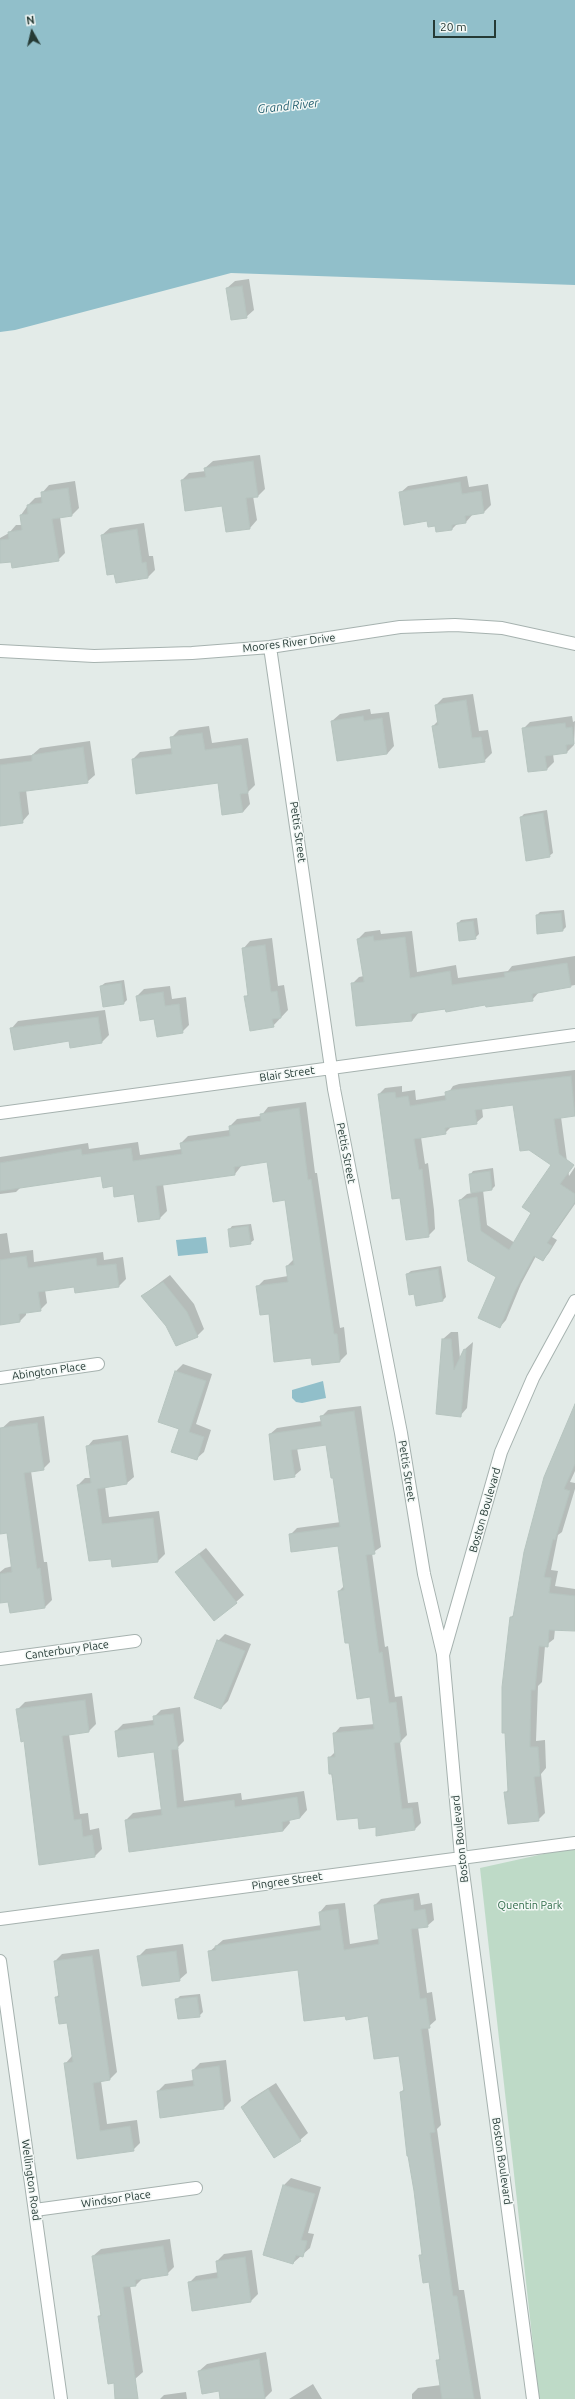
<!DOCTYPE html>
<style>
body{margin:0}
#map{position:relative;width:575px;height:2399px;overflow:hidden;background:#e3ebe8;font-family:Ubuntu,sans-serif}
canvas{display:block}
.north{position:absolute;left:12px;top:12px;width:40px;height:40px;-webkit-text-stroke:3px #f3f8f6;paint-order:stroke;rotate:352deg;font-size:11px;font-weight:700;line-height:16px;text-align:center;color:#253a35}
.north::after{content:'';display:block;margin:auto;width:14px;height:18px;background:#253a35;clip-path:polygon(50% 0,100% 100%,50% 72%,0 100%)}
.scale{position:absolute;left:433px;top:20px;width:63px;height:18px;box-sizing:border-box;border:2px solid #253a35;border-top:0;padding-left:5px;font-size:12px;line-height:14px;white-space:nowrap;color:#253a35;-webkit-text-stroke:3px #f3f8f6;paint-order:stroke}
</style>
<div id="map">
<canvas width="575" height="2399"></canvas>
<div class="north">N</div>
<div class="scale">20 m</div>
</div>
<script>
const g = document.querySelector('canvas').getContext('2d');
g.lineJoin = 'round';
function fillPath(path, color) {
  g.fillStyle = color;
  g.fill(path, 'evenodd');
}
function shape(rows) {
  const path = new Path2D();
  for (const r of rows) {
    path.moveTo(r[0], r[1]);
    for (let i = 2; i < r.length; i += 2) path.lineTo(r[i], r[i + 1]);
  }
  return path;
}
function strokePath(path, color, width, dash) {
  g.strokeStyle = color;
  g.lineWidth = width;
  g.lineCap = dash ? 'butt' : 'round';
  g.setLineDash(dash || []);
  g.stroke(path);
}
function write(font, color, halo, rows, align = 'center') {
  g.font = font + ' Ubuntu,sans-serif';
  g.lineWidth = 3;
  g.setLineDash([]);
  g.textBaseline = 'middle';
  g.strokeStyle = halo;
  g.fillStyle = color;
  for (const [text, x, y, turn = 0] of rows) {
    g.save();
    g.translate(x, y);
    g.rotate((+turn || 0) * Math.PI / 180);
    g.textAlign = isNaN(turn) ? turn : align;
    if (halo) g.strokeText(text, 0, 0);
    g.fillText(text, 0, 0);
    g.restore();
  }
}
fillPath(shape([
 [575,1847,575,2399,539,2399,480,1868]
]), '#bedac7');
fillPath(shape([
 [0,0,575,0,575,285,231,273,15,330,0,332],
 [206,1237,208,1253,178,1256,176,1240],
 [323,1381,326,1398,302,1403,296,1402,292,1398,292,1390]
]), '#91bfca');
fillPath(shape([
 [249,279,254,310,246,317,227,288,235,281],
 [260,455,265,489,258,496,253,496,257,520,250,528,223,505,182,480,189,473,206,471,205,468,213,461],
 [467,476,469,487,488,484,491,505,484,512,473,514,466,522,458,523,452,529,428,520,400,493,408,486],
 [75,481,79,508,72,515,60,517,65,553,58,560,0,562,0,538,9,533,16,525,22,525,21,515,28,505,35,498,42,497,42,493,49,485],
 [144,523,149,556,153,556,155,570,148,577,117,582,102,535,110,528],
 [473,694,479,731,488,730,492,753,484,761,433,726,438,721,436,705,443,698],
 [370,709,371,714,389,712,394,746,387,754,332,721,340,714],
 [572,716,573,722,575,721,574,745,567,752,553,754,554,762,547,769,523,729,530,722],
 [209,726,212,743,248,738,255,785,248,792,250,804,243,812,219,782,133,759,140,752,173,748,171,738,179,730],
 [90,741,95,775,87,782,26,790,29,814,22,822,0,825,0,759,32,755,40,748],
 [547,810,553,853,549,856,521,817,524,814],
 [564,910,566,927,563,930,537,915,540,912],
 [477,918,479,934,475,938,458,923,461,920],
 [380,930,381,934,412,931,417,972,456,965,458,978,508,971,512,966,575,956,575,985,539,992,532,1000,419,1012,412,1021,352,984,359,977,364,976,358,939,365,932],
 [272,938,278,986,284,985,288,1010,273,1026,245,997,249,994,243,949,250,941],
 [124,980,127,1000,124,1003,101,986,105,983],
 [170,986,172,999,186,997,189,1025,182,1032,155,1018,137,996,144,989],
 [105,1010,109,1035,102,1042,70,1040,11,1029,18,1021],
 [575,1070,575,1115,561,1117,569,1176,575,1167,575,1204,552,1237,557,1240,549,1253,543,1260,536,1256,521,1284,506,1320,500,1327,497,1277,460,1200,467,1194,472,1193,470,1175,473,1171,493,1168,495,1186,492,1189,483,1190,487,1225,515,1243,532,1213,552,1165,514,1104,482,1108,483,1117,476,1123,451,1127,445,1133,421,1137,425,1164,428,1163,434,1210,435,1229,428,1236,401,1197,379,1094,385,1088,402,1086,402,1092,415,1090,416,1100,447,1095,453,1086,459,1084],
 [306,1102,315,1173,317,1173,340,1328,344,1327,347,1354,340,1361,313,1364,312,1357,270,1313,257,1287,264,1280,288,1276,287,1266,294,1259,285,1199,268,1160,242,1165,235,1174,163,1184,167,1211,160,1218,139,1221,135,1193,114,1185,102,1175,21,1187,16,1192,0,1194,0,1157,88,1143,89,1149,138,1142,140,1155,182,1149,181,1143,188,1136,230,1130,230,1126,237,1119,261,1116,268,1107],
 [251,1224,254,1240,250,1243,229,1230,232,1226],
 [7,1233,10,1253,33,1250,34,1262,103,1252,104,1260,123,1257,126,1279,119,1286,76,1292,75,1286,45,1290,47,1303,40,1310,26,1312,26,1315,19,1322,0,1324,0,1234],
 [441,1266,446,1297,443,1300,415,1293,407,1274,411,1271],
 [170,1275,194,1304,204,1329,197,1336,167,1325,142,1296],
 [451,1332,458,1332,460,1359,465,1349,473,1342,467,1408,460,1416,443,1339],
 [183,1364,212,1374,196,1424,211,1430,204,1452,196,1459,180,1428,176,1371],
 [361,1406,381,1547,372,1553,385,1647,388,1646,395,1697,402,1696,407,1735,400,1742,408,1803,418,1802,421,1823,415,1829,376,1826,359,1816,338,1819,329,1758,336,1751,334,1734,340,1727,375,1724,371,1696,350,1642,339,1591,344,1586,339,1545,290,1535,297,1528,341,1522,334,1476,327,1444,297,1448,301,1470,294,1476,270,1434,277,1428,322,1421,321,1417,328,1410],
 [575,1411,575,1471,570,1482,575,1483,575,1489,562,1532,558,1535,551,1570,558,1571,555,1586,575,1589,575,1630,555,1629,554,1639,545,1646,542,1682,538,1686,536,1741,545,1740,546,1768,541,1774,545,1813,538,1820,505,1793,509,1789,511,1617,515,1614],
 [44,1416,50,1462,43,1469,31,1471,44,1562,47,1562,52,1600,45,1607,9,1601,0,1592,0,1572,5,1568,13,1566,8,1532,0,1533,0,1430,10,1421],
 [128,1435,134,1477,127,1483,105,1486,109,1517,159,1511,165,1554,158,1561,112,1558,78,1485,85,1478,91,1478,87,1447,93,1440],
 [206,1548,244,1595,236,1602,176,1572],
 [225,1634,251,1644,228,1701,221,1708,218,1641],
 [92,1693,96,1724,89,1731,69,1734,80,1814,88,1813,90,1830,99,1828,102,1849,95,1856,40,1864,25,1740,17,1710,25,1702],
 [180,1707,184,1741,178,1747,184,1801,241,1793,242,1800,304,1791,307,1810,300,1818,289,1819,290,1823,283,1831,126,1820,133,1813,162,1809,155,1751,116,1731,123,1724,154,1720,154,1717,161,1710],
 [419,1893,421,1905,432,1903,434,1920,427,1926,418,1927,427,1993,432,1992,436,2020,428,2027,441,2125,437,2129,459,2290,464,2290,481,2399,412,2399,412,2394,418,2388,441,2385,437,2361,441,2357,430,2281,420,2256,423,2253,401,2092,404,2089,400,2055,369,2015,346,2015,299,1968,209,1952,223,1940,322,1925,320,1912,326,1905,345,1903,350,1944,379,1939,375,1905,381,1899],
 [183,1944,187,1973,179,1980,138,1957,146,1949],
 [99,1949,117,2072,110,2079,101,2081,107,2124,137,2120,140,2143,133,2150,77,2158,65,2064,72,2056,68,2022,56,1997,60,1994,55,1961,62,1954],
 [200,1994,203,2012,199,2016,176,2000,180,1996],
 [226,2060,231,2101,224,2108,158,2091,165,2084,194,2080,193,2070,200,2063],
 [276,2083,308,2133,300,2140,274,2157,242,2107,249,2100],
 [291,2178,321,2187,308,2233,314,2234,310,2248,293,2263,264,2254,284,2185],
 [170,2239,174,2267,167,2274,143,2278,136,2285,130,2285,143,2372,135,2379,99,2316,102,2314,93,2256,101,2249],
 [252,2250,258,2294,251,2301,189,2283,196,2276,219,2272,217,2261,224,2254],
 [266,2352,272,2391,265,2398,221,2399,220,2390,199,2371,207,2364],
 [313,2384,322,2399,289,2399],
 [186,2392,187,2399,160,2399,164,2395]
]), '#0003');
const building = shape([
 [242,286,247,318,231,320,226,288,242,286],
 [253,461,258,497,246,498,250,529,226,532,222,506,185,511,181,480,206,477,204,468,253,461],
 [460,482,462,494,481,491,484,513,465,516,466,523,452,525,452,530,436,532,435,526,428,527,427,521,404,525,399,492,460,482],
 [68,488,72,516,52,519,59,561,12,568,11,562,0,563,0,540,9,539,8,532,22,530,20,515,28,514,27,505,42,503,41,492,68,488],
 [137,529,142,563,146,562,148,578,116,583,114,574,107,575,101,535,137,529],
 [466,700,472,738,481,737,485,762,439,768,432,726,438,725,435,705,466,700],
 [363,716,364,721,382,718,387,754,337,761,331,721,363,716],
 [565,723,566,728,572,727,574,744,566,745,567,753,545,756,547,770,528,772,522,728,565,723],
 [202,733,205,750,241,745,248,793,240,794,243,812,222,815,218,783,136,794,132,759,172,754,170,737,202,733],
 [83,747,88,783,19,792,23,823,0,826,0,765,32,761,32,755,83,747],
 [543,813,550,857,526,861,520,817,543,813],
 [561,913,563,931,537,934,536,915,561,913],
 [473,921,476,939,459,941,457,923,473,921],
 [373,936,374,941,405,937,410,978,450,971,452,985,505,977,504,973,567,963,571,987,532,994,533,1001,486,1007,485,1005,446,1012,445,1009,411,1014,412,1021,356,1026,351,983,364,982,357,939,373,936],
 [265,945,271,992,277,991,281,1018,272,1019,274,1027,250,1031,244,996,248,996,242,948,265,945],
 [121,983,124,1004,103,1007,100,986,121,983],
 [163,992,165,1006,179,1004,183,1033,157,1037,154,1019,140,1021,136,996,163,992],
 [98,1017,102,1043,70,1048,69,1041,14,1050,10,1028,98,1017],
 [571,1076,575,1116,554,1119,559,1154,574,1165,560,1184,575,1194,575,1202,547,1243,552,1246,543,1261,534,1256,515,1291,500,1328,478,1318,496,1277,468,1261,459,1200,477,1197,481,1231,509,1250,531,1213,522,1207,551,1165,529,1150,520,1151,513,1105,475,1110,477,1124,445,1128,446,1134,414,1139,419,1170,422,1169,429,1237,406,1240,400,1198,392,1199,378,1094,395,1092,396,1098,408,1096,410,1106,446,1100,445,1092,452,1090,571,1076],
 [299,1108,308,1180,311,1179,334,1334,337,1334,340,1362,312,1365,311,1358,274,1362,269,1314,260,1315,256,1286,288,1282,286,1266,294,1265,285,1200,273,1202,267,1162,234,1167,235,1175,156,1186,160,1219,138,1222,134,1194,114,1197,113,1186,103,1188,101,1176,0,1191,0,1163,81,1149,82,1155,131,1148,133,1161,182,1154,180,1143,230,1136,229,1126,261,1121,260,1114,299,1108],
 [490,1171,492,1190,471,1193,469,1174,490,1171],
 [248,1226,251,1244,230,1247,228,1229,248,1226],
 [26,1256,28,1268,96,1258,97,1266,116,1264,119,1287,75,1293,74,1287,38,1292,41,1311,19,1314,20,1322,0,1325,0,1260,26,1256],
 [438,1269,443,1301,416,1306,414,1294,409,1295,406,1274,438,1269],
 [163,1282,187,1312,198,1337,176,1346,166,1326,141,1296,163,1282],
 [442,1339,451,1339,454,1370,464,1349,466,1350,461,1417,436,1414,442,1339],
 [175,1371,206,1381,189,1432,204,1437,197,1460,171,1452,179,1429,158,1422,175,1371],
 [575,1404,575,1464,564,1489,570,1491,555,1540,553,1539,544,1577,551,1578,549,1593,575,1596,575,1631,549,1630,548,1647,539,1646,535,1690,531,1690,530,1747,538,1747,540,1776,534,1777,539,1821,508,1824,504,1792,508,1792,505,1733,502,1733,502,1687,510,1617,513,1617,524,1552,544,1477,575,1404],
 [354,1411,375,1554,366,1555,379,1653,382,1652,389,1703,396,1702,401,1742,394,1743,402,1809,412,1808,415,1830,376,1836,376,1827,359,1829,358,1818,337,1820,332,1774,329,1774,328,1757,335,1757,333,1733,374,1729,370,1697,357,1699,349,1643,345,1643,338,1591,344,1590,338,1546,291,1552,289,1534,340,1527,333,1478,331,1478,326,1445,291,1450,295,1477,274,1480,269,1434,322,1426,320,1416,354,1411],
 [37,1423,44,1470,24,1473,37,1569,40,1568,45,1608,10,1613,8,1602,0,1603,0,1574,12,1572,7,1533,0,1534,0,1428,37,1423],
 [121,1441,127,1484,97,1489,102,1524,153,1518,158,1562,112,1567,111,1559,89,1561,77,1485,91,1483,86,1446,121,1441],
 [199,1554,237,1603,214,1621,175,1572,199,1554],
 [217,1640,245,1651,221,1709,194,1698,217,1640],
 [85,1700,89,1732,62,1736,74,1820,81,1819,83,1837,92,1835,95,1857,39,1865,24,1741,21,1742,16,1709,85,1700],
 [173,1714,178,1749,171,1750,177,1808,234,1800,235,1807,297,1797,300,1818,282,1822,283,1831,129,1852,125,1820,162,1815,154,1752,118,1757,115,1731,154,1725,153,1716,173,1714],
 [413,1899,414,1911,425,1909,428,1927,411,1929,420,1999,426,1998,430,2028,421,2029,435,2132,430,2133,453,2296,457,2296,474,2399,442,2399,436,2360,440,2360,429,2282,423,2283,419,2255,422,2255,414,2191,408,2156,407,2156,400,2092,404,2091,399,2056,374,2059,368,2016,346,2020,345,2016,304,2021,298,1970,212,1981,208,1951,216,1950,215,1946,321,1930,319,1912,338,1909,344,1950,379,1944,374,1905,413,1899],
 [176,1951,180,1981,142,1986,137,1956,176,1951],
 [92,1956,110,2080,93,2083,100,2131,130,2126,134,2151,77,2159,64,2063,73,2062,67,2023,59,2024,55,1997,59,1997,54,1961,92,1956],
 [197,1997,200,2017,178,2019,175,1999,197,1997],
 [219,2066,224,2109,160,2118,157,2091,194,2086,192,2070,219,2066],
 [268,2089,301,2141,274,2158,241,2107,268,2089],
 [283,2185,315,2194,301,2240,307,2241,303,2257,296,2255,293,2264,263,2255,283,2185],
 [163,2246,168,2275,135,2280,136,2286,123,2287,138,2399,115,2399,114,2383,108,2384,98,2316,101,2316,92,2256,163,2246],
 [245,2257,251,2302,192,2311,188,2282,218,2278,216,2261,245,2257],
 [259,2359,265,2399,220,2399,219,2391,202,2394,198,2371,259,2359]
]);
fillPath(building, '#bbc8c4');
strokePath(building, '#b6c4bf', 1);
const minor = shape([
 [270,647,334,1089,401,1433,424,1574,443,1654],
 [0,651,94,656,192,653,270,647,400,627,455,625,502,628,575,644],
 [0,1113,575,1035],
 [0,1378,98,1364],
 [0,1659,135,1641],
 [0,1919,575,1843],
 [0,1961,61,2399],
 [35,2210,196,2188],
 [533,2399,461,1857,443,1655,501,1452,533,1378,575,1301]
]);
strokePath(minor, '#a6b2af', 14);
strokePath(minor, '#fff', 12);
write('11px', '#253a35', '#f3f8f6', [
 ["Moores River Drive",289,643,-7],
 ["Pettis Street",298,832,82],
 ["Blair Street",287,1074,-8],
 ["Pettis Street",346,1153,79],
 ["Abington Place",49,1371,-8],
 ["Pettis Street",407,1471,81],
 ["Boston Boulevard",485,1510,-74],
 ["Canterbury Place",67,1650,-8],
 ["Boston Boulevard",460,1839,-96],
 ["Pingree Street",287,1881,-8],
 ["Boston Boulevard",502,2161,82],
 ["Wellington Road",31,2180,82],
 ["Windsor Place",116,2199,-8]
]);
write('11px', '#336d4c', '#f3f8f6', [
 ["Quentin Park",530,1905]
]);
write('italic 12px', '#256070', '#f3f8f6', [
 ["Grand River",288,106,-6]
]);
</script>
